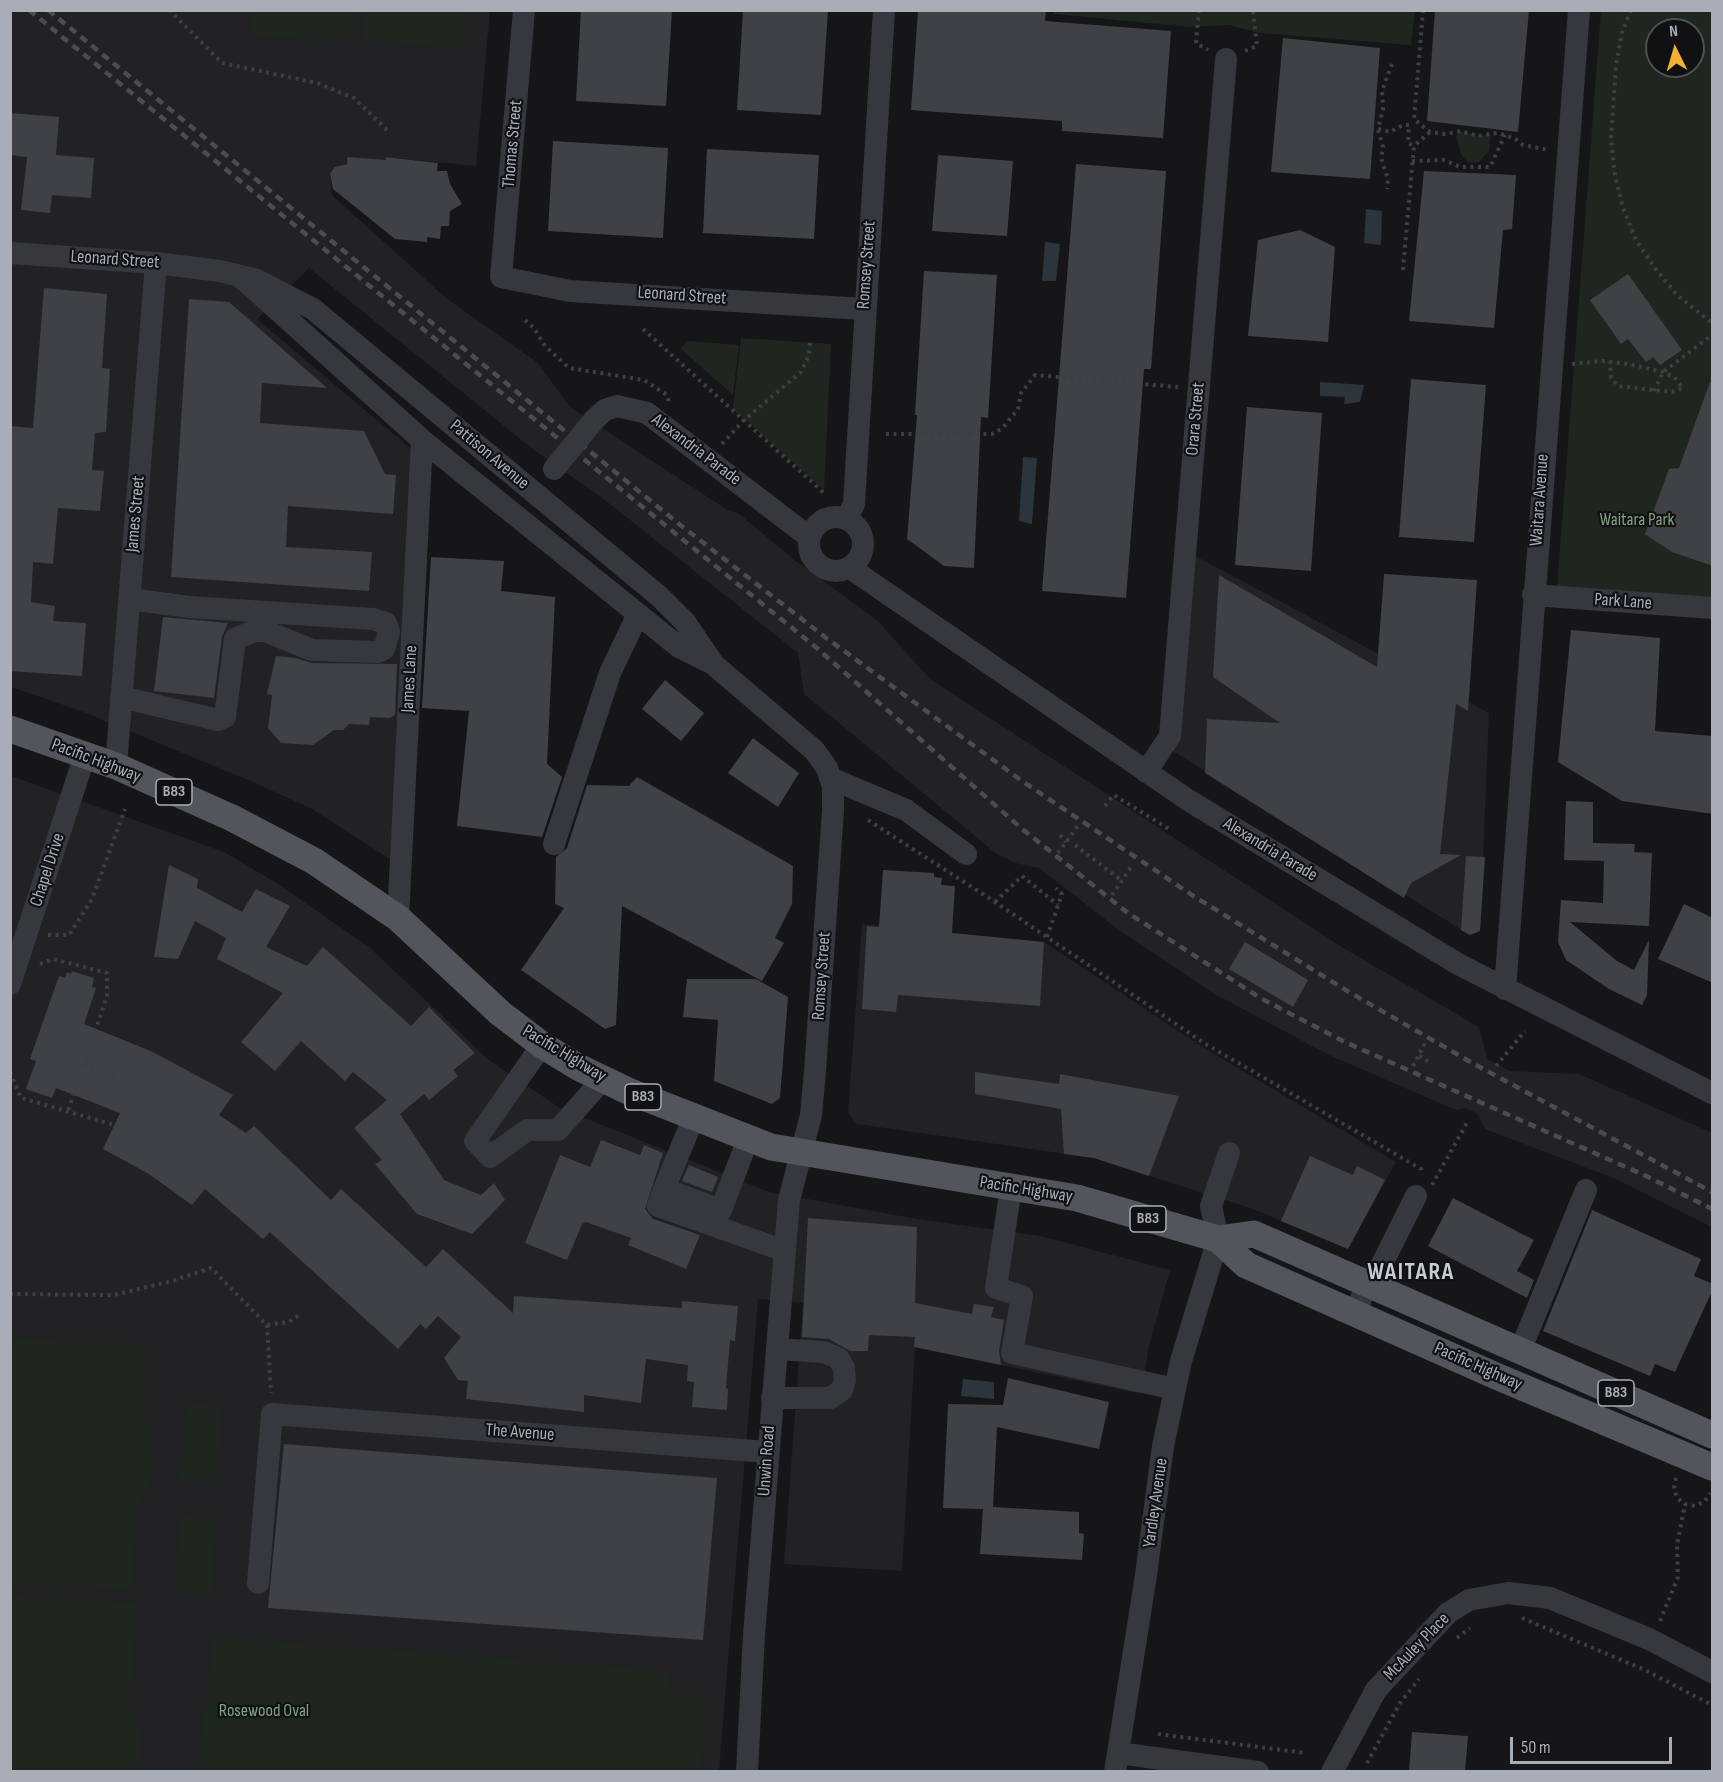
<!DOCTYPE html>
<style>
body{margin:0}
#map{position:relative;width:1723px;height:1782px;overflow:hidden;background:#161618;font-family:"Sofia Sans Condensed",sans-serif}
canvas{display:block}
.frame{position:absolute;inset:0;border:12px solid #a8adb8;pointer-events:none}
.north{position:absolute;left:1645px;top:18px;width:60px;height:60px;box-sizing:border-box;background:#111113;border:2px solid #4d4f55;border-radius:50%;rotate:355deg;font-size:16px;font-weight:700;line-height:24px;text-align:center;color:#a8adb8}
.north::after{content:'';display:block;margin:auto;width:21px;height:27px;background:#f2b134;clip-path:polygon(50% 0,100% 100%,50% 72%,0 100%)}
.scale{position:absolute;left:1510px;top:1737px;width:162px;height:27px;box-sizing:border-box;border:3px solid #a8adb8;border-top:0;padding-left:8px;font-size:18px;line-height:21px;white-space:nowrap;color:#a8adb8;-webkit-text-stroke:4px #111113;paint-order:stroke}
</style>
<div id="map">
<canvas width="1723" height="1782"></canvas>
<div class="frame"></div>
<div class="north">N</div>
<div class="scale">50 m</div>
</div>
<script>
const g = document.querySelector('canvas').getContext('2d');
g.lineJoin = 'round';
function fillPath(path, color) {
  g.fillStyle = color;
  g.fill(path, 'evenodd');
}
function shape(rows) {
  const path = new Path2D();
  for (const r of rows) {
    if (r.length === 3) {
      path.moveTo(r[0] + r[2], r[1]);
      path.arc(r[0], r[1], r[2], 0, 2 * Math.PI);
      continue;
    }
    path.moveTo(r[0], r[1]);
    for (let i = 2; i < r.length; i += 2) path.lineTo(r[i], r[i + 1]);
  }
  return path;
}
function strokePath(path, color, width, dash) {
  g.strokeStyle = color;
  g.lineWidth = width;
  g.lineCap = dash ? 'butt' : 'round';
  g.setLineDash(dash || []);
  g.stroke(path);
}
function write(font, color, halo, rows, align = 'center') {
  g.font = font + ' "Sofia Sans Condensed",sans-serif';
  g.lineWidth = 4.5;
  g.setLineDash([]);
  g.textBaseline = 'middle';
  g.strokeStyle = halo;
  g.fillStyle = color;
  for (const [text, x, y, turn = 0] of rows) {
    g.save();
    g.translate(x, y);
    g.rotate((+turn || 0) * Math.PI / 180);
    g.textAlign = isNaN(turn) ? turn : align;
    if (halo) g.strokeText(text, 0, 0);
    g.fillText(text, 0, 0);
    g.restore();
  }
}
fillPath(shape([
 [11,11,490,11,476,166,386,157,386,160,347,164,335,167,330,173,332,195,446,298,538,363,570,407,726,509,739,514,797,562,878,621,930,679,1345,949,1479,1027,1487,1059,1510,1071,1579,1074,1712,1133,1712,1227,1616,1179,1485,1129,1478,1114,1466,1108,1456,1110,1329,1055,1213,993,1119,930,1039,868,1015,863,994,852,804,694,798,653,601,497,535,451,309,268,257,319,417,454,393,861,312,809,253,782,81,711,11,687],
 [1188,552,1489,713,1480,931,1470,935,1171,750],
 [11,776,224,852,275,882,369,947,489,1060,560,1108,769,1192,917,1219,1040,1236,1170,1270,1148,1350,1142,1394,915,1347,902,1571,784,1564,803,1303,758,1299,719,1771,11,1772],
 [862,924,1044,942,1201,1046,1396,1162,1348,1249,1256,1210,1094,1158,857,1124,848,1113]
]), '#222225');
fillPath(shape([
 [253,11,353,11,351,41,252,36],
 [365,11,465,11,463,47,364,42],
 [1054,11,1054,10,1415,11,1411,45,1259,33,1229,25,1191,27,1054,14],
 [1601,11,1712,11,1712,601,1557,588],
 [1657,30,1693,30,1693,66,1657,66],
 [1461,131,1478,136,1491,134,1489,151,1479,162,1468,163,1461,154,1456,136],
 [741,338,831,344,824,490,733,409],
 [687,341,739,345,733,395,681,349],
 [10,1338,145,1344,142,1410,151,1429,154,1465,150,1481,136,1508,132,1590,11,1583],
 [186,1403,222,1405,217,1484,180,1481],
 [180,1515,217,1518,211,1596,175,1593],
 [10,1595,137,1604,129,1705,138,1724,141,1741,138,1771,11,1771],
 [213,1637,669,1671,668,1693,707,1695,701,1771,198,1771]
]), '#1e261f');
fillPath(shape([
 [1366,209,1382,211,1381,245,1364,243],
 [1045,242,1060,244,1056,281,1042,281],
 [1320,382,1364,385,1360,402,1344,404,1345,397,1320,396],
 [1023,457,1037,458,1032,524,1019,521],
 [963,1379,994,1382,994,1399,961,1396]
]), '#2c353c');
fillPath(shape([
 [581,10,672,10,666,106,576,101],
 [743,10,828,10,821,115,737,110],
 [918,10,1046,10,1045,21,1171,31,1163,138,1062,131,1062,121,911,110],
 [1435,10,1529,10,1518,132,1427,121],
 [1283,38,1380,48,1370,179,1271,172],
 [10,113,59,117,56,155,94,158,91,198,52,195,50,213,21,210,27,157,10,155],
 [553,141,668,148,663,238,548,231],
 [707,149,819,155,814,239,703,233],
 [938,155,1013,161,1007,236,932,231],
 [347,157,386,160,386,157,438,163,437,171,447,171,450,184,462,204,450,211,449,226,441,226,440,239,427,237,427,242,395,239,333,189,330,173,335,167,347,164],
 [1076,164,1166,171,1151,369,1144,369,1126,598,1042,591],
 [1424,171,1516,175,1512,229,1503,230,1494,328,1409,321],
 [1300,230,1335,247,1328,342,1248,336,1258,240],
 [924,271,997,275,988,418,981,417,974,568,944,566,907,539,917,415,915,415],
 [1628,274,1682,350,1660,365,1653,357,1646,362,1628,339,1621,344,1590,300],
 [44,288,107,294,102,368,110,369,106,432,95,433,92,470,104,471,100,511,58,508,53,564,33,562,31,602,55,606,53,621,86,623,82,676,10,671,10,426,33,428],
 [189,299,229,302,327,388,262,383,260,423,364,431,385,474,396,475,393,514,288,506,286,547,372,552,369,591,171,577],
 [1411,379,1486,385,1474,542,1399,537],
 [1710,382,1713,382,1713,566,1672,552,1645,534,1669,469,1679,468],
 [1247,407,1322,413,1311,571,1235,565],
 [431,557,504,561,501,591,555,597,547,764,562,777,542,837,457,826,469,711,422,708],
 [1384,574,1477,580,1468,711,1456,704,1440,854,1461,855,1411,883,1404,898,1205,773,1207,719,1280,723,1213,677,1219,575,1377,667],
 [163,617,228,623,222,637,214,698,154,691],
 [1571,630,1660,638,1655,731,1713,736,1713,814,1622,801,1558,762],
 [276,656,295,658,312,663,397,664,395,715,390,718,370,717,369,725,349,724,343,730,334,730,313,745,281,743,268,728,272,695,267,694],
 [665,680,704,713,681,741,642,709],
 [753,738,799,773,778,807,728,773],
 [637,777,793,866,792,904,775,938,784,943,762,981,622,906,616,1025,605,1029,521,970,564,908,555,904,556,857,567,848,587,785,629,786],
 [1566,801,1593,802,1593,843,1635,844,1634,852,1652,853,1649,926,1570,922,1617,961,1634,970,1649,940,1647,995,1642,1005,1609,989,1566,960,1558,942,1561,900,1603,903,1604,861,1564,860],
 [1466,856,1485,857,1480,931,1470,935,1461,930],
 [169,865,198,879,197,888,242,912,256,889,290,906,266,947,307,966,323,947,411,1026,429,1007,475,1053,453,1070,458,1076,429,1100,424,1094,400,1114,444,1180,481,1195,494,1183,505,1200,472,1234,417,1214,375,1164,382,1160,354,1128,387,1100,353,1072,345,1081,301,1041,275,1071,241,1042,283,993,217,959,226,938,195,921,178,959,154,957],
 [883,870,934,873,934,877,942,878,941,885,955,886,952,933,1044,942,1040,1006,898,995,896,1012,862,1009,867,926,879,927],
 [1684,904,1713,918,1713,983,1658,959],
 [1245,942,1308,980,1293,1007,1229,969],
 [72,971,94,978,92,987,96,988,84,1024,153,1052,233,1095,219,1115,246,1133,254,1126,331,1200,341,1189,426,1267,443,1249,513,1313,514,1296,682,1308,682,1301,738,1306,735,1341,730,1340,726,1388,728,1389,727,1410,692,1407,694,1382,687,1381,688,1365,646,1359,641,1403,584,1395,584,1412,466,1399,468,1381,458,1380,444,1358,461,1337,438,1316,426,1329,420,1324,398,1349,270,1232,263,1239,205,1189,192,1205,149,1174,103,1149,120,1113,56,1088,52,1098,26,1089,36,1061,30,1059,59,976,65,978,67,972,71,974],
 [687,979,756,979,788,997,780,1098,772,1104,714,1081,718,1020,683,1017],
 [975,1072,1059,1084,1060,1074,1179,1096,1149,1176,1094,1158,1064,1154,1061,1109,975,1094],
 [601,1140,640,1155,644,1145,663,1153,645,1209,653,1219,700,1235,686,1269,628,1245,631,1238,586,1222,582,1224,567,1260,525,1243,560,1155,590,1167],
 [1310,1156,1353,1175,1357,1166,1385,1180,1348,1249,1281,1221],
 [689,1165,718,1177,712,1192,682,1181],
 [1453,1198,1534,1240,1517,1271,1534,1280,1527,1298,1428,1246],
 [1592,1210,1701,1259,1694,1276,1713,1284,1713,1289,1675,1372,1655,1364,1650,1376,1543,1331],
 [808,1218,917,1227,915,1303,972,1314,974,1304,994,1307,991,1317,1004,1320,999,1351,1001,1365,914,1347,915,1337,869,1335,868,1351,850,1351,829,1339,802,1337],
 [1008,1378,1109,1402,1099,1449,997,1427,993,1507,1079,1512,1079,1533,1084,1534,1082,1560,980,1554,983,1509,943,1508,948,1404,1003,1405],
 [284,1444,717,1478,703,1640,268,1608],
 [1412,1732,1468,1736,1465,1772,1409,1772]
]), '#404145');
strokePath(shape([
 [169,10,222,63,317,83,354,98,390,133],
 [1199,10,1196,43,1208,50],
 [1423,10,1414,119,1430,132,1445,134,1461,131,1478,136,1497,133,1514,138,1523,145,1549,150],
 [1631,10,1622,32,1616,65,1611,139,1615,176,1623,208,1636,240,1657,271,1678,296,1712,323],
 [1245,51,1257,46,1253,10],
 [1392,64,1382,91,1383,109,1378,129,1390,132,1403,125,1409,125,1408,143,1414,146],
 [1378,130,1383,147,1381,158,1388,179,1387,189],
 [1412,161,1444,160,1460,167,1490,167,1505,135],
 [1403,270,1414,146,1430,132],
 [525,320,534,328,545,346,569,368,644,380,667,395,669,402],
 [643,329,824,493],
 [1572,364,1602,361,1628,364,1663,372,1674,377,1683,388,1672,392,1618,386,1611,378,1610,362],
 [1654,391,1663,372,1712,335],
 [886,434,992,434,1003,428,1018,409,1021,393,1035,375,1178,387],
 [722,444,743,421,801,372,809,355,810,340],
 [1105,806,1114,795,1169,829],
 [868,820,995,902,1204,1043,1421,1169,1422,1175],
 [1060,835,1066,842],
 [1075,845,1122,881],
 [1058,853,1078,826],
 [1112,895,1133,864],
 [995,902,1022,876,1058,905],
 [48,935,69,935,92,899,125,809],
 [1047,937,1062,894,1056,888],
 [40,964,53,959,107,973,107,996,68,1111],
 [1419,1056,1428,1061],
 [84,1065,114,1079],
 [1413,1066,1425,1043],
 [1496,1066,1525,1031],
 [10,1072,21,1098,114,1125],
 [1432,1185,1468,1121],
 [10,1294,114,1295,172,1281,211,1268,267,1325,289,1322,302,1313],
 [267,1325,271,1393],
 [1676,1478,1674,1488,1677,1498,1685,1504,1695,1506,1705,1501,1710,1493],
 [1522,1618,1645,1670,1712,1705],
 [1660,1621,1678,1577,1677,1545,1685,1504],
 [1457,1638,1470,1628],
 [1158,1734,1306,1753],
 [1367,1763,1400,1703,1419,1679]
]), '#3d3f44', 4, [3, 4.5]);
strokePath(shape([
 [524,10,501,277,570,291,864,309],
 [10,253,156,263,220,271,257,280,313,309,660,597,685,622,712,662],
 [241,277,422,440,679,647,713,664,814,750,827,768,833,787,833,810,815,1071,811,1115,789,1200,754,1635,747,1772],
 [594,420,605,410,617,406,647,413,809,537],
 [836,544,27],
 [847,518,854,504,884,10],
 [850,568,1188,800,1458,964,1712,1093],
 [1533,595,1712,608],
 [121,697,218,720,225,717,235,639,254,631,265,631,312,650,378,652,384,649,389,632,386,623,373,619,189,607,130,599],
 [116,766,156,263],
 [1146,772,1170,736,1226,59],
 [830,778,906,810,966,854],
 [554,844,610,673,638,614],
 [398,918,422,440],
 [10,984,85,755],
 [1505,989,1579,10],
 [542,1045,475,1141,490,1157,527,1130,558,1130,603,1079],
 [694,1117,664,1189,721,1210,748,1139],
 [1011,1187,996,1288,1022,1296,1012,1353,1175,1389],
 [664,1189,658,1206,785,1251],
 [1356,1312,1367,1283,1381,1266,1416,1196],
 [1520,1351,1586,1190],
 [772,1398,830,1398,842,1390,845,1380,844,1368,838,1358,824,1352,777,1349],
 [258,1583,272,1414,768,1452],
 [1118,1753,1258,1772],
 [1115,1772,1146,1575,1163,1446,1181,1361,1218,1239,1211,1206,1229,1153],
 [1332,1772,1376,1690,1448,1613,1469,1600,1508,1593,1550,1598,1649,1639,1712,1672]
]), '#37383d', 22);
strokePath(shape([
 [10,729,116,766,232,818,314,861,398,918,500,1013,542,1045,578,1067,628,1091,771,1147,1077,1198,1218,1239,1254,1234,1712,1435],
 [1218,1239,1246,1265,1496,1376,1712,1467]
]), '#53555c', 27);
strokePath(shape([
 [29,10,818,649,1021,828,1128,913,1262,999,1345,1042,1646,1176,1712,1209],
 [48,10,679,524,825,637,1022,781,1192,895,1349,992,1474,1064,1712,1192]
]), '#4a4c52', 4.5, [8, 6]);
strokePath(shape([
 [554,469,594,420]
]), '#37383d', 22);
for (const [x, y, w] of [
 [174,792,36],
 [643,1097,36],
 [1148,1219,36],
 [1616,1393,36]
]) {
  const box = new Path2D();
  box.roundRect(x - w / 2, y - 13, w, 26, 4.5);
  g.fillStyle = '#111113';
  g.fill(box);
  strokePath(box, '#a8adb8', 1.5);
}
write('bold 16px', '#a8adb8', null, [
 ["B83",174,792],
 ["B83",643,1097],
 ["B83",1148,1219],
 ["B83",1616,1393]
]);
write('18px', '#a8adb8', '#111113', [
 ["Thomas Street",513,144,-85],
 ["Leonard Street",115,260,4],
 ["Romsey Street",867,265,-86],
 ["Leonard Street",682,296,4],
 ["Orara Street",1196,419,-85],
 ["Alexandria Parade",696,450,37],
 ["Pattison Avenue",489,455,40],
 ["Waitara Avenue",1540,500,-86],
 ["James Street",136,514,-85],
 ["Park Lane",1623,602,4],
 ["James Lane",410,679,-87],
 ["Pacific Highway",96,761,21],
 ["Alexandria Parade",1270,850,31],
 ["Chapel Drive",48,870,-72],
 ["Romsey Street",822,976,-86],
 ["Pacific Highway",564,1054,31],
 ["Pacific Highway",1026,1190,9],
 ["Pacific Highway",1478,1367,24],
 ["The Avenue",520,1433,4],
 ["Unwin Road",767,1461,-86],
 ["Yardley Avenue",1156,1503,-82],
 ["McAuley Place",1417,1647,-46]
]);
write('18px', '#7fa381', '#111113', [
 ["Waitara Park",1637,520],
 ["Rosewood Oval",264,1711]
]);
g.letterSpacing = '1.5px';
write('bold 24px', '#c9ccd4', '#111113', [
 ["WAITARA",1411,1273]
]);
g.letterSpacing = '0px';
</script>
